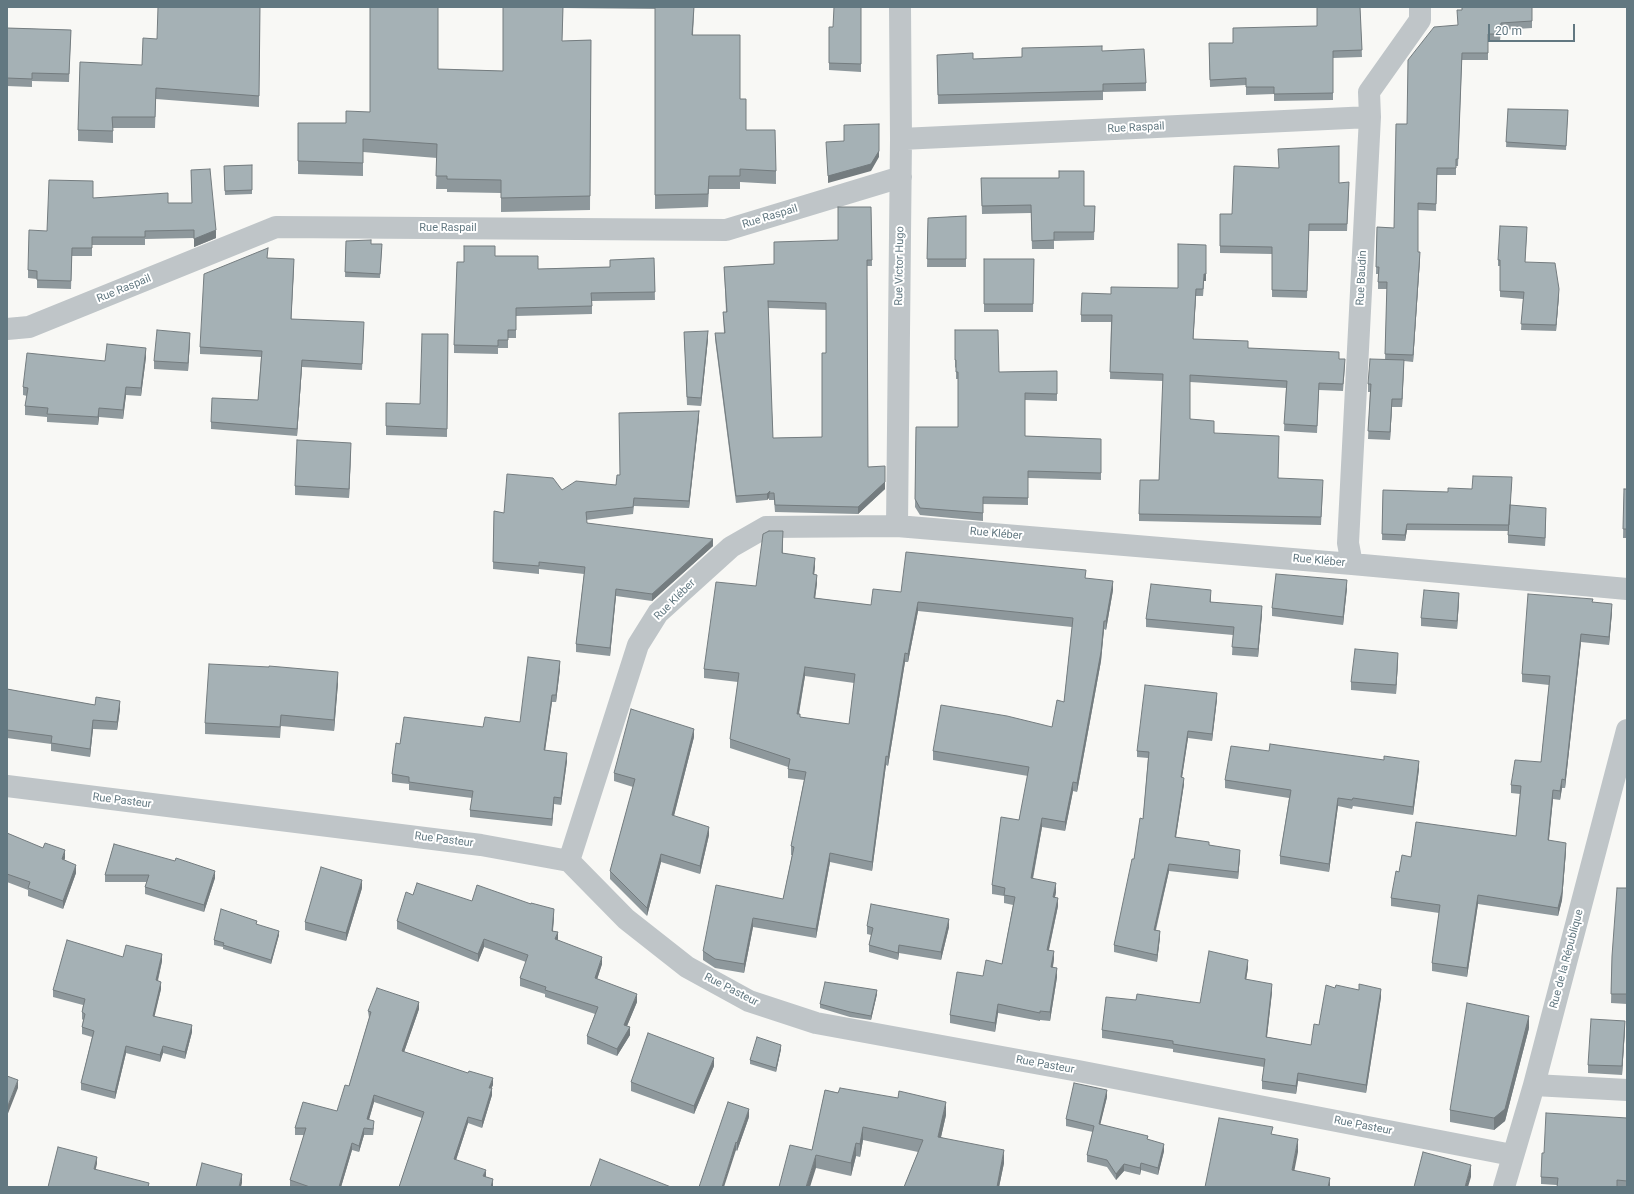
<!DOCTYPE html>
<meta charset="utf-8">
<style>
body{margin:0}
#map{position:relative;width:1634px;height:1194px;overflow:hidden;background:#f8f8f5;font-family:Roboto,sans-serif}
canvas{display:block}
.frame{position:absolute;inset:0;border:8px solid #627881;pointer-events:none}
.scale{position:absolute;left:1488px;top:24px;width:87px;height:18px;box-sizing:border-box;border:2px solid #627881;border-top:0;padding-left:5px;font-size:12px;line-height:14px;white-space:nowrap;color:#627881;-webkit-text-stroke:3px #fff;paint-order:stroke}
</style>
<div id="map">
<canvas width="1634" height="1194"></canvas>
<div class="frame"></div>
<div class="scale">20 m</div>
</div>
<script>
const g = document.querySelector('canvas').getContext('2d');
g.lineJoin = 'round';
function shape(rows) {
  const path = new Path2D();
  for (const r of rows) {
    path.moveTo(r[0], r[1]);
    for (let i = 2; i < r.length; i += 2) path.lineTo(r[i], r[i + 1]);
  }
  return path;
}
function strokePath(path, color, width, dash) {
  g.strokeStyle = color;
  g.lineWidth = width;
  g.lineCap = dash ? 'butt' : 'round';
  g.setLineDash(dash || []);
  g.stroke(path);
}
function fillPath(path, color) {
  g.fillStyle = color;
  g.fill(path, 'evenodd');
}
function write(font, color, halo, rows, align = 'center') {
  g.font = font + ' Roboto,sans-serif';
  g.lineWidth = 4;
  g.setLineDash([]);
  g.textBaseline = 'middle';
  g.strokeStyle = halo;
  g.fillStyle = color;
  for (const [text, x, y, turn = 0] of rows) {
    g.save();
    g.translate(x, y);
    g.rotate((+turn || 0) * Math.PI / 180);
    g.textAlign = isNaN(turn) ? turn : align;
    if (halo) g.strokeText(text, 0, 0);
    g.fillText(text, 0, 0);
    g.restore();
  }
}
strokePath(shape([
 [901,139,1370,117],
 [7,329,29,327,276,227,726,230,901,177],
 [897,526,901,139,900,7],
 [1352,564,1348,543,1370,117,1369,92,1420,20,1420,7],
 [7,786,481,845,569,861,626,919,687,967,749,1001,816,1023,1073,1070,1512,1155],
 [569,861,638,645,658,613,731,547,766,527,897,526,1352,564,1627,589],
 [1534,1085,1627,1090],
 [1504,1187,1534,1085,1627,730]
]), '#bfc5c8', 22);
fillPath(shape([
 [260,7,259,107,156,99,155,128,113,128,113,143,78,141,78,130,142,65,157,39],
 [503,7,694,7,693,35,740,99,746,130,776,171,776,184,740,182,740,189,709,189,708,207,655,209,655,9,563,8,562,41,591,40,590,210,501,212,501,193,447,192,447,189,436,189,437,158,363,152,363,176,298,174,298,123,346,123,370,112,438,69,503,71],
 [861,7,861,72,829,70,829,27,833,27],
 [1360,7,1362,57,1333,58,1333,100,1274,101,1274,94,1246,95,1246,85,1210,87,1209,43,1233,43,1317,26],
 [1532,7,1532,28,1501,30,1500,41,1488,41,1488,60,1462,60,1458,166,1456,166,1456,175,1437,175,1436,211,1418,210,1418,252,1420,259,1413,362,1404,361,1402,407,1392,407,1390,440,1368,439,1370,392,1368,392,1368,384,1385,360,1387,289,1378,289,1378,274,1376,274,1377,227,1394,228,1407,124,1458,25,1462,10],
 [7,28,71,30,69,82,32,81,32,87,7,86],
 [1022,48,1102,51,1146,83,1146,91,1103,92,1103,100,938,104,937,55,973,59,1022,57],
 [1508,109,1568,110,1566,150,1506,147],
 [252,165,252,194,225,195,224,166],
 [191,170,216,238,194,247,194,238,145,239,145,245,92,245,92,256,72,256,71,289,37,288,37,279,28,278,28,270,47,231,93,198,168,203,192,203],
 [981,178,1084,206,1095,206,1094,240,1054,241,1054,249,1032,249,1031,213,982,214],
 [1339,183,1349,190,1347,231,1309,231,1307,298,1272,297,1272,254,1220,253,1220,214,1232,214],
 [871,207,872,266,867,266,868,467,885,489,858,514,775,512,774,500,769,500,769,498,767,500,736,503,715,339,715,333,724,333,723,312,726,312,724,267,774,264,838,240],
 [768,308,826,310,826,353,822,437,773,438],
 [966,216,966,267,927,267,928,218],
 [1527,233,1525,262,1559,295,1556,331,1521,330,1523,299,1500,297,1500,266,1498,266,1498,260],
 [346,241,371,244,382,248,380,278,345,277],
 [1178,244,1206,281,1204,281,1203,296,1196,296,1193,339,1248,348,1339,359,1345,366,1343,391,1319,390,1317,433,1284,431,1286,388,1190,382,1190,419,1214,428,1214,433,1278,478,1323,487,1321,525,1139,521,1139,514,1159,480,1163,381,1110,379,1111,322,1081,322,1081,315,1111,294,1178,288],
 [495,256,538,269,610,267,654,258,655,300,592,301,592,314,516,316,516,338,508,338,508,348,498,348,498,354,454,353,454,345,464,262],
 [267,258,294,266,291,319,364,329,362,370,302,367,297,436,211,429,211,422,258,400,261,357,200,354,200,347],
 [984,259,1034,259,1033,312,984,312],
 [955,330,999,372,1057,371,1057,401,1025,400,1025,436,1101,439,1101,480,1028,478,1028,505,983,504,983,521,920,515,915,507,916,427,958,427,958,379,956,379,956,368,955,367],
 [684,332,708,339,701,406,687,405],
 [448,334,447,437,386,435,386,426,420,404],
 [190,341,188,371,154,369,154,361],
 [146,357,141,396,126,395,123,419,99,417,98,425,47,422,47,417,25,415,25,406,27,396,23,395,23,387,105,361],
 [699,418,689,508,634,506,633,514,586,520,587,523,713,546,652,601,616,596,610,656,576,652,576,644,584,574,539,569,539,574,493,569,494,511,504,513,562,490,616,485,620,475],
 [351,451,349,498,295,495,295,486],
 [1512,483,1510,505,1546,517,1545,546,1508,543,1508,531,1407,530,1405,541,1382,540,1383,490,1448,492,1472,489],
 [1624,489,1627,489,1627,538,1623,538],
 [783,539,783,553,815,567,814,574,817,583,815,598,871,605,901,592,1086,578,1113,590,1106,630,1104,629,1101,661,1077,792,1073,791,1065,831,1042,827,1033,879,1056,892,1055,897,1058,906,1049,950,1054,959,1053,967,1057,977,1050,1021,1040,1020,1040,1021,998,1013,995,1032,950,1023,950,1015,983,976,1002,964,1013,905,1004,903,1004,896,992,894,992,885,1019,820,1028,776,933,760,933,751,1052,727,1064,702,1072,627,918,611,908,662,905,662,888,766,886,765,872,871,830,862,816,938,753,927,744,973,715,968,703,960,703,951,783,899,792,855,791,855,791,846,804,780,788,778,788,767,730,748,730,739,738,682,704,678,704,669,756,586],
 [805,676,854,683,849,724,800,717,799,714],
 [1347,588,1343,625,1272,616,1272,608],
 [1211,597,1211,602,1262,614,1258,657,1232,655,1233,635,1146,627,1146,619],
 [1459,601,1457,629,1421,626,1421,618],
 [1593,602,1612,612,1609,645,1581,642,1565,788,1562,788,1560,800,1553,799,1549,840,1566,851,1562,900,1558,916,1478,904,1467,977,1432,971,1432,963,1439,913,1391,906,1391,898,1399,872,1411,857,1516,836,1520,794,1511,793,1511,785,1541,762,1549,685,1522,682,1522,674],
 [1398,661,1396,694,1351,690,1351,682],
 [560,669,556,702,552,702,545,750,567,761,561,805,554,804,552,826,470,817,470,810,472,798,409,790,409,784,392,782,392,774,400,744,483,727,520,722],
 [338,683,334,731,281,726,280,738,205,734,205,723],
 [7,689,95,705,120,709,117,730,93,729,90,757,51,751,51,744,7,738],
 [1217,699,1212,741,1188,738,1182,777,1184,784,1176,837,1209,845,1240,856,1238,879,1169,871,1156,930,1160,937,1157,962,1114,952,1114,945,1143,819,1148,758,1137,757,1137,751],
 [694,737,674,816,709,835,700,874,661,862,647,916,610,879,610,871,633,787,614,781,614,773],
 [1269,751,1419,769,1413,815,1353,806,1352,809,1338,806,1329,872,1280,864,1280,856,1289,798,1225,788,1225,780],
 [7,833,65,858,64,860,76,873,63,909,28,896,28,890,7,882],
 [114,844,215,878,204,912,145,894,145,887,147,882,105,882,105,875],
 [362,888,346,941,305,930,305,922],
 [1627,888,1627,1004,1611,1003,1612,956],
 [413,895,472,901,554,917,553,931,558,940,602,964,597,979,637,1002,627,1026,630,1035,617,1056,587,1044,587,1036,595,1014,545,997,545,994,520,986,520,978,526,962,484,947,478,962,397,929,397,921],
 [257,925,279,935,271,964,223,949,223,947,214,945,214,940],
 [867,926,949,927,941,960,899,953,898,960,869,952,869,945,871,935,867,934],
 [123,957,162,961,158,981,161,989,154,1016,192,1032,185,1059,163,1053,160,1062,126,1053,115,1099,81,1090,81,1083,92,1037,82,1034,82,1027,83,1020,82,1019,82,1012,83,1005,53,997,53,990],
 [1248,968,1246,979,1272,992,1267,1037,1311,1045,1319,1025,1381,997,1366,1093,1298,1081,1296,1094,1262,1089,1262,1081,1264,1067,1173,1052,1173,1049,1102,1038,1102,1030,1136,1000,1200,1003],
 [877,994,871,1020,850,1017,820,1008,820,1004],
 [419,1009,404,1052,493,1085,491,1088,492,1095,482,1128,468,1123,456,1160,486,1177,493,1186,493,1187,399,1187,422,1118,374,1102,369,1120,374,1128,373,1135,364,1135,359,1152,352,1150,341,1187,290,1187,290,1180,304,1135,295,1135,295,1128,337,1111,349,1086,369,1018,368,1011],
 [1529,1028,1505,1121,1494,1130,1450,1122,1450,1110],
 [1625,1029,1622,1075,1588,1073,1588,1065],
 [781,1049,776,1072,750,1064,750,1060],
 [714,1066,694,1114,631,1091,631,1082],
 [825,1090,946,1115,941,1137,1004,1163,999,1187,904,1187,918,1152,863,1140,860,1157,856,1156,851,1176,816,1168,812,1150],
 [1107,1097,1100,1124,1148,1140,1164,1151,1158,1175,1141,1170,1140,1175,1124,1171,1116,1180,1107,1167,1087,1162,1087,1155,1093,1132,1066,1126,1066,1119],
 [749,1117,737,1151,736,1150,699,1187],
 [1627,1118,1627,1187,1557,1187,1557,1185,1541,1184,1541,1177,1544,1153]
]), '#8e989c');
fillPath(shape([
 [694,7,692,49,692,35],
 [879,124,879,157,871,171,828,183,828,176],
 [216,230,216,238,194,247,194,239],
 [1206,245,1206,281,1204,281,1203,296,1204,274],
 [1420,252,1420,259,1413,362,1413,355],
 [294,259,294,266,291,326,291,319],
 [1196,289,1196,296,1193,346,1193,339],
 [1559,289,1559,295,1556,331,1556,325],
 [708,331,708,339,701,406,701,398],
 [190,333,190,341,188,371,188,363],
 [146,348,146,357,141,396,141,388],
 [302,360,302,367,297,436,297,429],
 [1404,360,1404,368,1402,407,1402,399],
 [126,387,126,395,123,419,123,410],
 [1392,399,1392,407,1390,440,1390,432],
 [99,408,99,417,98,425,98,417],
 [699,411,699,418,689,508,689,501],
 [351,443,351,451,349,498,349,489],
 [885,466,885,489,858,514,858,507],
 [770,491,769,498,767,500,767,494],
 [1546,508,1546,517,1545,546,1545,538],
 [1407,524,1407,530,1405,541,1405,535],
 [713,539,713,546,652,601,652,594],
 [815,558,815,567,813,583,813,574],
 [817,575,817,583,814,607,814,598],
 [1347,580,1347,588,1343,625,1343,617],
 [1113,581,1113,590,1106,630,1106,621],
 [616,589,616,596,610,656,610,648],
 [1459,593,1459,601,1457,629,1457,621],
 [918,602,918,611,908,662,908,654],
 [1612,604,1612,612,1609,645,1609,637],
 [1262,606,1262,614,1258,657,1258,649],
 [1104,621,1104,629,1101,661,1077,792,1077,783],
 [1581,634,1581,642,1565,788,1565,780],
 [905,653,905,662,888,766,888,757],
 [1398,653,1398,661,1396,694,1396,685],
 [560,661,560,669,556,702,556,695],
 [805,667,805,676,797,723,797,714],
 [338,672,338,683,334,731,334,720],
 [1217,693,1217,699,1212,741,1212,734],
 [552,695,552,702,544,758,544,750],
 [120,701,120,709,117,730,117,722],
 [93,720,93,729,90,757,90,749],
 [694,729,694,737,672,823,672,815],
 [1188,731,1188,738,1181,784,1181,777],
 [567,753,567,761,561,805,561,798],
 [886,756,886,765,872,871,872,862],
 [1419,761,1419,769,1413,815,1413,807],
 [1184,778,1184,784,1175,843,1175,837],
 [1562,779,1562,788,1560,800,1560,791],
 [1073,782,1073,791,1065,831,1065,822],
 [1553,790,1553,799,1548,848,1548,840],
 [554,797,554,804,552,826,552,819],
 [1338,798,1338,806,1329,872,1329,864],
 [1042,818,1042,827,1031,887,1031,878],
 [709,827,709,835,700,874,700,866],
 [1566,843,1566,851,1562,900,1558,916,1558,908],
 [65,850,65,858,62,868,62,859],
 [1240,850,1240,856,1238,879,1238,872],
 [830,853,830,862,816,938,816,929],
 [661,854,661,862,647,916,647,908],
 [1169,864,1169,871,1154,936,1154,930],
 [76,865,76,873,63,909,63,901],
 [215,871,215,878,204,912,204,905],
 [362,880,362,888,346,941,346,933],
 [1056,883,1056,892,1053,906,1053,897],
 [1478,895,1478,904,1467,977,1467,968],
 [1058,898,1058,906,1047,958,1047,950],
 [554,909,554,917,552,939,552,931],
 [753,918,753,927,744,973,744,964],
 [949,919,949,927,941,960,941,952],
 [279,931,279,935,271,964,271,960],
 [1160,931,1160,937,1157,962,1157,955],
 [558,932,558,940,555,939],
 [484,939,484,947,478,962,478,954],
 [899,945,899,953,898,960,898,953],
 [1054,951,1054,959,1051,976,1051,967],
 [162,954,162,961,156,987,156,980],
 [602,957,602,964,595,986,595,978],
 [1248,960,1248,968,1245,987,1245,979],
 [1057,968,1057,977,1050,1021,1050,1012],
 [161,982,161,989,153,1023,153,1016],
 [1272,984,1272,992,1266,1045,1266,1037],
 [1381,989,1381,997,1366,1093,1366,1085],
 [877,990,877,994,871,1020,871,1016],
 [637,994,637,1002,624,1033,624,1025],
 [419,1002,419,1009,402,1058,402,1051],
 [998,1004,998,1013,995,1032,995,1023],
 [1529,1016,1529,1028,1505,1121,1494,1130,1494,1118],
 [1625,1021,1625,1029,1622,1075,1622,1066],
 [192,1025,192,1032,185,1059,185,1052],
 [630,1027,630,1035,617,1056,617,1049],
 [781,1045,781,1049,776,1072,776,1068],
 [126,1046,126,1053,115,1099,115,1092],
 [163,1046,163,1053,160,1062,160,1055],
 [714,1058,714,1066,694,1114,694,1106],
 [1298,1073,1298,1081,1296,1094,1296,1086],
 [493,1078,493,1085,489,1094,489,1088],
 [18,1080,18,1088,7,1116,7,1108],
 [492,1088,492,1095,482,1128,482,1121],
 [1107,1090,1107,1097,1099,1130,1099,1124],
 [374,1095,374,1102,367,1126,367,1119],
 [946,1102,946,1115,938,1150,938,1137],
 [749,1109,749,1117,737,1151,737,1143],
 [468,1117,468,1123,454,1166,454,1159],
 [863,1127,863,1140,860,1157,860,1144],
 [364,1128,364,1135,359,1152,359,1146],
 [1298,1139,1298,1152,1292,1183,1292,1170],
 [736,1142,736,1150,724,1187,722,1187],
 [352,1143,352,1150,341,1187,339,1187],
 [856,1143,856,1156,851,1176,851,1163],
 [1164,1144,1164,1151,1158,1175,1158,1168],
 [1004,1150,1004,1163,999,1187,997,1187],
 [816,1155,816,1168,810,1187,806,1187],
 [97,1157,97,1164,94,1176,94,1169],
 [1141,1163,1141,1170,1140,1175,1140,1168],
 [1124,1164,1124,1171,1116,1180,1116,1174],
 [1471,1165,1471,1177,1468,1187,1465,1187],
 [486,1170,486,1177,483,1183,483,1176],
 [242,1174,242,1183,241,1187,239,1187],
 [1330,1178,1330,1187,1328,1187],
 [493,1179,493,1187,491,1187]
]), '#747c7f');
const building = shape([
 [158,7,260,7,259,96,156,88,155,117,112,117,113,131,78,130,80,62,142,65,143,38,157,39,158,7],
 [370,7,438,7,438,69,503,71,503,7,563,7,562,41,591,40,590,196,501,198,501,180,447,179,447,176,436,176,437,144,363,139,363,163,298,161,298,123,346,123,346,111,370,112,370,7],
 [655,7,694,7,692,35,740,35,740,99,746,99,746,130,775,130,776,171,740,169,740,176,709,176,708,194,655,195,655,7],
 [834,7,861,7,861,64,829,63,829,27,833,27,834,7],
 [1317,7,1360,7,1362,50,1333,51,1333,93,1274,94,1274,87,1246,87,1246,78,1210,80,1209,43,1233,43,1233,28,1317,26,1317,7],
 [1462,7,1532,7,1532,21,1501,23,1500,34,1488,34,1488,53,1462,53,1458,159,1456,159,1456,168,1437,168,1436,204,1418,203,1418,252,1420,252,1413,355,1385,354,1387,282,1378,282,1379,267,1376,267,1377,227,1394,228,1396,124,1407,124,1408,60,1434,27,1458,25,1457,10,1462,10,1462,7],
 [7,28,71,30,69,74,32,73,32,79,7,78,7,28],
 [1102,46,1102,51,1144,49,1146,83,1103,84,1103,91,938,95,937,55,973,53,973,59,1022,57,1022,48,1102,46],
 [1508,109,1568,110,1566,146,1506,142,1508,109],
 [879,124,879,151,871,164,828,176,826,142,844,141,844,125,879,124],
 [1339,146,1339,183,1349,182,1347,224,1309,224,1307,291,1272,290,1272,247,1220,246,1220,214,1232,214,1234,166,1279,168,1278,149,1339,146],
 [252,165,252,190,225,191,224,166,252,165],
 [210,169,216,230,194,239,194,230,145,231,145,237,92,237,92,248,72,248,71,281,37,280,37,271,28,270,29,230,47,231,49,180,93,181,93,198,168,193,168,203,192,203,191,170,210,169],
 [1059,171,1084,171,1084,206,1095,206,1094,232,1054,232,1054,240,1032,241,1031,205,982,206,981,178,1059,178,1059,171],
 [838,207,871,207,872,260,867,260,868,467,885,466,885,482,858,507,775,505,774,493,769,493,770,491,767,494,736,496,715,333,725,333,723,312,727,312,724,267,774,264,774,242,838,240,838,207],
 [768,301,826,303,826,353,822,353,822,437,773,438,768,301],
 [966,216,966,259,927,259,928,218,966,216],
 [1500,226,1527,227,1525,262,1555,263,1559,289,1556,325,1521,324,1524,292,1500,291,1500,260,1498,260,1500,226],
 [371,240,371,244,382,244,380,274,345,272,346,241,371,240],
 [1178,244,1206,245,1206,274,1204,274,1203,289,1196,289,1193,339,1248,341,1248,348,1339,352,1339,359,1345,359,1343,384,1319,383,1317,426,1284,424,1287,381,1190,375,1190,419,1214,421,1214,433,1279,436,1278,478,1323,480,1321,517,1139,514,1140,480,1159,480,1163,374,1110,372,1112,315,1081,315,1082,293,1111,294,1111,287,1178,288,1178,244],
 [464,246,495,246,495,256,538,256,538,269,610,267,610,260,654,258,655,292,591,293,592,306,516,308,516,330,508,330,508,340,498,340,498,346,454,345,457,262,464,262,464,246],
 [268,248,267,258,294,259,291,319,364,322,362,364,302,360,297,429,211,422,212,398,258,400,262,351,200,347,204,274,268,248],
 [984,259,1034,259,1033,304,984,304,984,259],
 [157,330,190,333,188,363,154,361,157,330],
 [955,330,998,330,999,372,1057,371,1057,394,1025,393,1025,436,1101,439,1101,473,1028,471,1028,498,983,497,983,513,920,508,915,499,916,427,958,427,958,372,956,372,956,360,955,360,955,330],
 [708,331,701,398,687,397,684,332,708,331],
 [422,334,448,334,447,429,386,426,386,403,420,404,422,334],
 [107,344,146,348,141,388,126,387,123,410,99,408,98,417,47,414,48,408,25,406,28,388,23,387,27,353,105,361,107,344],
 [1370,359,1404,360,1402,399,1392,399,1390,432,1368,431,1371,384,1368,384,1370,359],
 [699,411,689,501,634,498,633,507,586,512,587,523,713,539,652,594,616,589,610,648,576,644,585,567,539,562,539,566,493,562,494,511,504,513,507,474,553,478,562,490,576,481,616,485,617,475,620,475,619,413,699,411],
 [297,440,351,443,349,489,295,486,297,440],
 [1473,476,1512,477,1509,525,1407,524,1405,535,1382,534,1383,490,1448,492,1448,488,1472,489,1473,476],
 [1624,489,1627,489,1627,529,1623,529,1624,489],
 [1510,505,1546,508,1545,538,1508,535,1510,505],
 [769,531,783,531,782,553,815,558,813,574,817,575,814,598,871,605,873,589,901,592,906,552,1086,570,1085,578,1113,581,1106,621,1104,621,1101,652,1077,783,1073,782,1065,822,1042,818,1031,878,1056,883,1053,897,1058,898,1047,950,1054,951,1051,967,1057,968,1050,1012,1040,1011,1040,1013,998,1004,995,1023,950,1015,957,972,983,976,986,960,1002,964,1015,897,1004,895,1005,888,992,885,1001,817,1019,820,1029,767,933,751,941,705,1007,716,1052,727,1057,700,1064,702,1073,618,918,602,908,654,905,653,888,757,886,756,872,862,830,853,816,929,753,918,744,964,715,959,703,951,716,885,783,899,794,847,791,846,806,772,788,769,790,759,730,739,739,673,704,669,716,582,756,586,763,534,769,531],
 [805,667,855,674,849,724,800,717,800,714,797,714,805,667],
 [1276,574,1347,580,1343,617,1272,608,1276,574],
 [1151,584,1211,590,1210,602,1262,606,1258,649,1232,647,1234,627,1146,619,1151,584],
 [1424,590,1459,593,1457,621,1421,618,1424,590],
 [1528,594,1593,599,1592,602,1612,604,1609,637,1581,634,1565,780,1562,779,1560,791,1553,790,1548,840,1566,843,1562,892,1558,908,1478,895,1467,968,1432,963,1440,905,1391,898,1396,871,1399,872,1402,855,1411,857,1416,822,1516,836,1521,786,1511,785,1515,760,1541,762,1550,676,1522,674,1528,594],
 [1355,649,1398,653,1396,685,1351,682,1355,649],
 [528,657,560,661,556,695,552,695,544,750,567,753,561,798,554,797,552,819,470,810,473,791,409,782,409,777,392,774,396,743,400,744,404,717,483,727,485,717,520,722,528,657],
 [209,664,269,667,269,666,338,672,334,720,281,715,280,727,205,723,209,664],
 [1145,685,1217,693,1212,734,1188,731,1181,777,1184,778,1175,837,1209,842,1209,845,1240,850,1238,872,1169,864,1154,930,1160,931,1157,955,1114,945,1132,859,1134,859,1140,818,1143,819,1149,752,1137,751,1145,685],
 [7,689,95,705,96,697,120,701,117,722,93,720,90,749,51,743,52,736,7,730,7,689],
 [631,709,694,729,672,815,709,827,700,866,661,854,647,908,610,871,635,779,614,773,631,709],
 [1270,744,1384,760,1384,756,1419,761,1413,807,1353,798,1352,800,1338,798,1329,864,1280,856,1291,790,1225,780,1231,746,1269,751,1270,744],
 [7,833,43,848,45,843,65,850,62,859,76,865,63,901,28,888,30,882,7,874,7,833],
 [114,844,175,861,176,858,215,871,204,905,145,887,149,875,105,875,114,844],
 [321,867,362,880,346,933,305,922,321,867],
 [417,883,472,901,477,885,531,904,531,903,554,909,552,931,558,932,555,939,602,957,595,978,637,994,624,1025,630,1027,617,1049,587,1036,598,1007,545,990,546,987,520,978,528,955,484,939,478,954,397,921,406,892,413,895,417,883],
 [1617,888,1627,888,1627,994,1611,994,1612,956,1617,888],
 [871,904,949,919,941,952,899,945,898,953,869,945,873,928,867,926,871,904],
 [221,909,257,921,256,924,279,931,271,960,223,945,224,943,214,940,221,909],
 [67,940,123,957,126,945,162,954,156,980,161,982,153,1016,192,1025,185,1052,163,1046,160,1055,126,1046,115,1092,81,1083,94,1031,82,1027,85,1014,82,1012,85,999,53,990,67,940],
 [1209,951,1248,960,1245,979,1272,984,1266,1037,1311,1045,1314,1024,1319,1025,1326,985,1335,988,1336,985,1359,990,1359,984,1381,989,1366,1085,1298,1073,1296,1086,1262,1081,1265,1059,1173,1044,1173,1041,1102,1030,1106,997,1136,1000,1137,994,1200,1003,1209,951],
 [825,982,877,990,871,1016,850,1012,820,1004,825,982],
 [377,988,419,1002,402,1051,468,1073,469,1071,493,1078,489,1088,492,1088,482,1121,468,1117,454,1159,486,1170,483,1176,493,1179,491,1187,399,1187,424,1112,374,1095,367,1119,374,1121,373,1129,364,1128,359,1146,352,1143,339,1187,310,1187,290,1180,306,1128,295,1128,303,1102,337,1111,345,1085,349,1086,371,1012,368,1011,377,988],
 [1467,1003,1529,1016,1505,1109,1494,1118,1450,1110,1467,1003],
 [1591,1019,1625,1021,1622,1066,1588,1065,1591,1019],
 [648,1033,714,1058,694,1106,631,1082,648,1033],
 [757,1037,781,1045,776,1068,750,1060,757,1037],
 [7,1076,18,1080,7,1108,7,1076],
 [1074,1083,1107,1090,1099,1124,1148,1136,1147,1139,1164,1144,1158,1168,1141,1163,1140,1168,1124,1164,1116,1174,1107,1160,1087,1155,1094,1126,1066,1119,1074,1083],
 [840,1088,898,1098,899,1091,946,1102,938,1137,1004,1150,997,1187,904,1187,923,1140,863,1127,860,1144,856,1143,851,1163,816,1155,806,1187,779,1187,790,1145,812,1150,825,1090,838,1093,840,1088],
 [728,1102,749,1109,737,1143,736,1142,722,1187,699,1187,728,1102],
 [1546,1113,1627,1118,1627,1181,1617,1180,1617,1187,1557,1187,1558,1178,1541,1177,1542,1153,1544,1153,1546,1113],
 [1219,1118,1273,1127,1271,1134,1298,1139,1292,1170,1330,1178,1328,1187,1205,1187,1219,1118],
 [58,1147,97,1157,94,1169,149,1183,148,1187,48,1187,58,1147],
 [1423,1152,1471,1165,1465,1187,1414,1187,1423,1152],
 [600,1159,671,1187,590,1187,600,1159],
 [202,1163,242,1174,239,1187,196,1187,202,1163]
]);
fillPath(building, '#a5b1b5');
strokePath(building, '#747c7f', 1);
write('11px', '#627881', '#fff', [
 ["Rue Raspail",1136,128,-3],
 ["Rue Raspail",770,217,-17],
 ["Rue Raspail",448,228],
 ["Rue Victor Hugo",900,266,-89],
 ["Rue Baudin",1362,278,-87],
 ["Rue Raspail",124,289,-22],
 ["Rue Kléber",996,534,5],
 ["Rue Kléber",1319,561,5],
 ["Rue Kléber",675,600,-45],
 ["Rue Pasteur",122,801,7],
 ["Rue Pasteur",444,840,7],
 ["Rue de la République",1567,959,-75],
 ["Rue Pasteur",731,990,27],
 ["Rue Pasteur",1045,1065,10],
 ["Rue Pasteur",1363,1126,11]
]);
</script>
